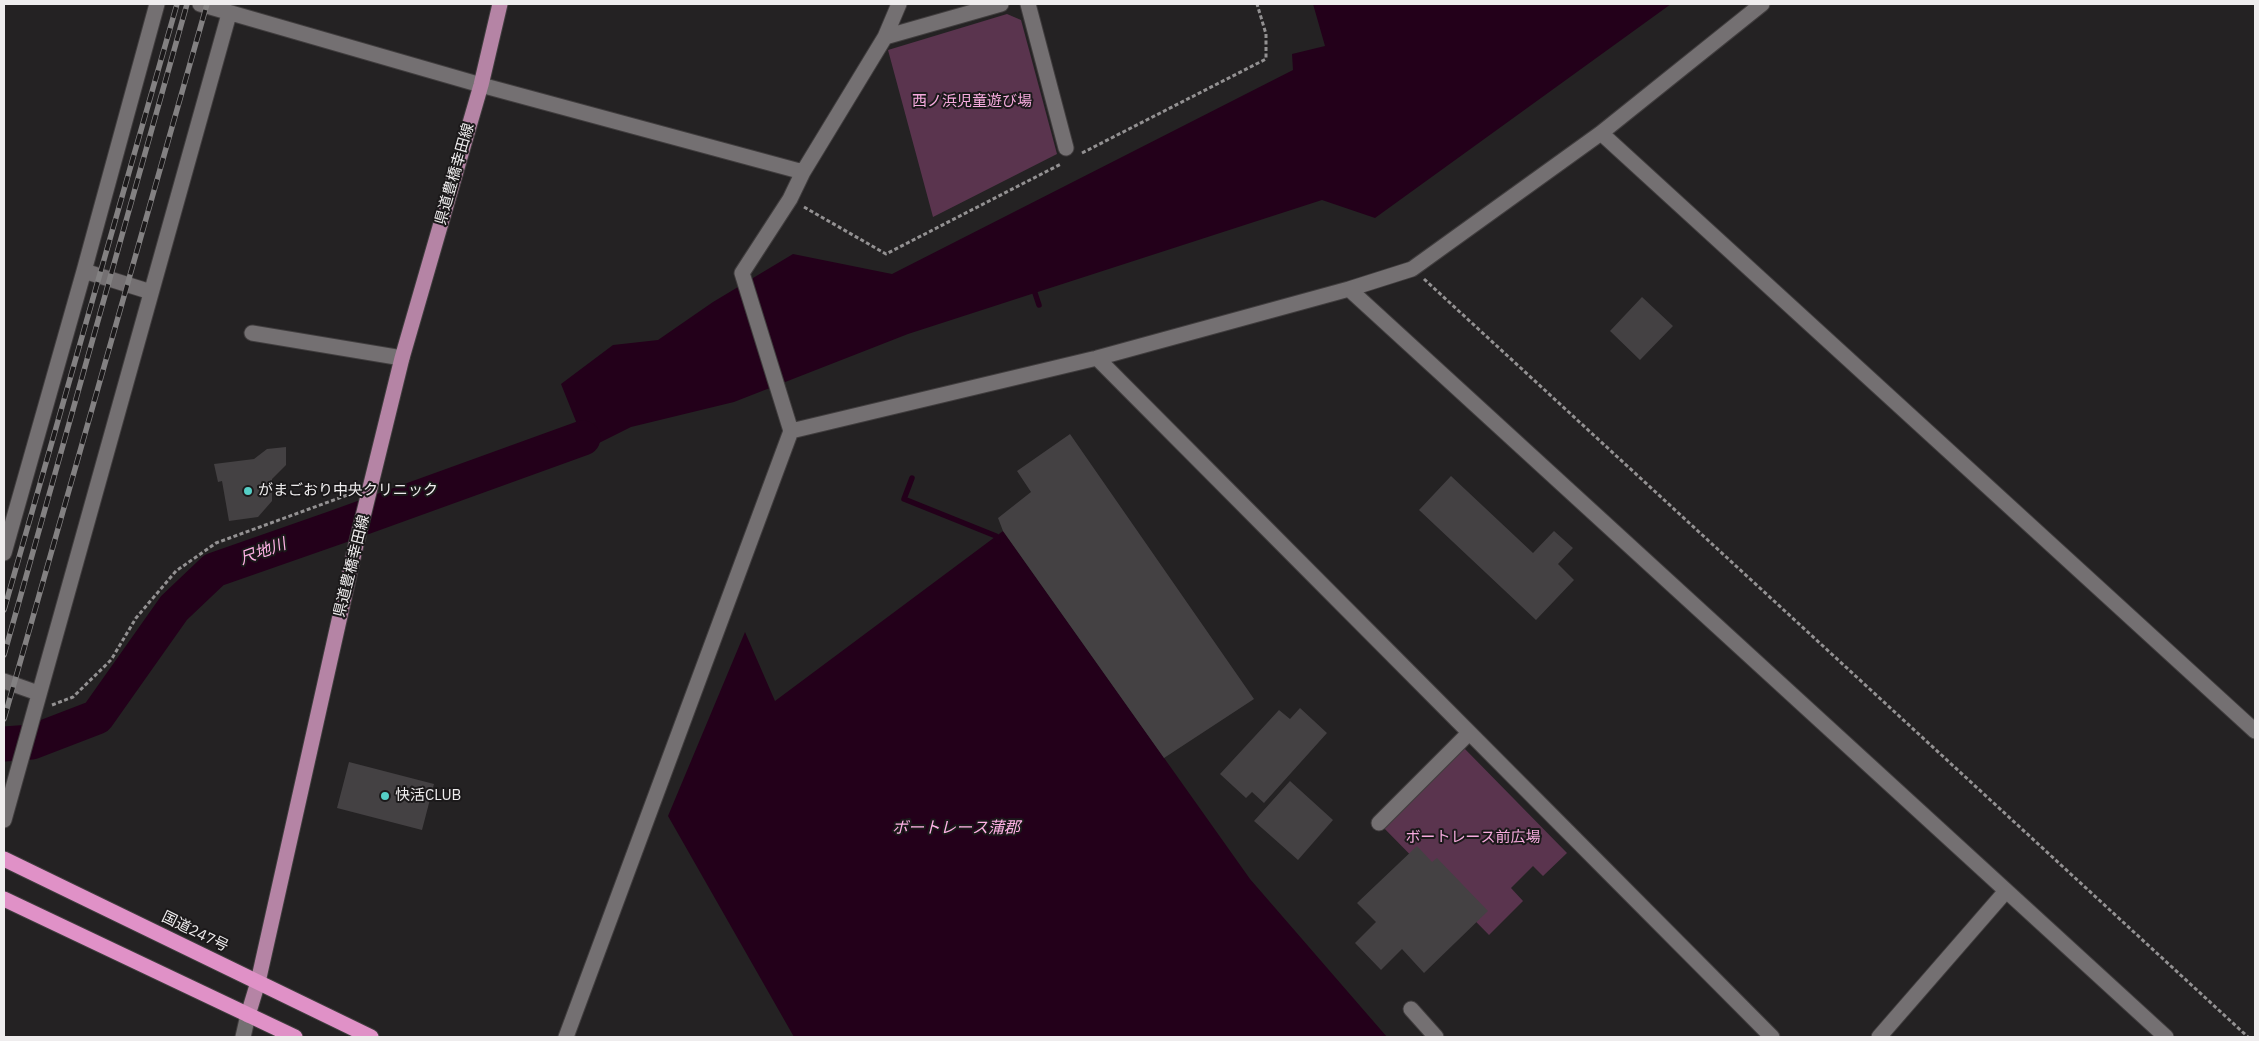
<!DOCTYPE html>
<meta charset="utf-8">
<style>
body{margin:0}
#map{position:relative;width:2259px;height:1041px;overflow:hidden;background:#242223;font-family:"IBM Plex Sans",sans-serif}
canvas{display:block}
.frame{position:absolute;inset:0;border:5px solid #efedee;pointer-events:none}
</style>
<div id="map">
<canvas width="2259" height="1041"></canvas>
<div class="frame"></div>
</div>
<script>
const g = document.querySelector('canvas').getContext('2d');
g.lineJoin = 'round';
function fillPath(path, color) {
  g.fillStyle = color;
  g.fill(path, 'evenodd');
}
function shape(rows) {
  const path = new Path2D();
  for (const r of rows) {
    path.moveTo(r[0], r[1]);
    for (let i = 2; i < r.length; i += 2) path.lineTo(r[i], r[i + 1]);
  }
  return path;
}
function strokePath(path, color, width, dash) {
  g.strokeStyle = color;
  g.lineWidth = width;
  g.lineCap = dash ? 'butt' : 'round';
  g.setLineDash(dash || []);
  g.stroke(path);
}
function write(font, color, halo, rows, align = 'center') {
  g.font = font + ' "IBM Plex Sans","Noto Sans JP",sans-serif';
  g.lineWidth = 4;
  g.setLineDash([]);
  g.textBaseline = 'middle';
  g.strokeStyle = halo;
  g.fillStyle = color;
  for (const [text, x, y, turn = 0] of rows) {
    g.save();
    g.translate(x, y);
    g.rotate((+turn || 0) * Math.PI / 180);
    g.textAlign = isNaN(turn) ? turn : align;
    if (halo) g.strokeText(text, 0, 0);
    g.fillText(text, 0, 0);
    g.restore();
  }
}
fillPath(shape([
 [1007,14,1021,20,1057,154,933,217,888,50],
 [1464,748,1567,853,1543,876,1533,866,1511,888,1523,901,1489,935,1379,823,1451,751]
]), '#5a344e');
fillPath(shape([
 [1313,4,1671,4,1375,218,1322,200,908,334,734,402,631,427,587,449,561,384,613,345,658,340,713,302,793,254,892,274,1293,70,1292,54,1325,46],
 [1003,531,1250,879,1387,1037,794,1037,668,816,745,632,775,701]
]), '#23001a');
strokePath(shape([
 [1035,293,1039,305],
 [912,478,904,499,996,536,998,541]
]), '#23001a', 5.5);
strokePath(shape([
 [4,744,32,742,97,717,174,608,214,570,337,527,583,438]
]), '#23001a', 35);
fillPath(shape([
 [1642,297,1673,326,1640,360,1610,331],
 [1070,434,1254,699,1164,758,1003,531,998,518,1031,492,1017,471],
 [286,447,286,465,272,479,272,501,258,517,229,521,222,481,218,482,214,464,254,459,267,449],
 [1451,476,1533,553,1554,531,1573,548,1558,564,1574,580,1536,620,1419,510],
 [1300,708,1327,733,1264,803,1252,792,1246,798,1220,774,1279,710,1290,719],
 [349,762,434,784,422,830,337,808],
 [1290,781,1333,820,1298,860,1254,821],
 [1417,846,1432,862,1437,858,1488,911,1424,973,1402,949,1381,970,1355,943,1376,922,1357,903]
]), '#444143');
const minor = shape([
 [200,4,481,85,803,172],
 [1028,4,1066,148],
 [885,37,1001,4],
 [1601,133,2255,731],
 [84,271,151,292],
 [1349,289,2166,1037],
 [252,333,402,358],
 [1097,358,1772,1037],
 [791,431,1097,358,1349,289,1412,269,1601,133,1762,4],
 [4,553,84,271,157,4],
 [4,681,38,693],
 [4,820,229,14],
 [1379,823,1468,734],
 [1411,1009,1436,1037],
 [243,1037,248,1015],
 [566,1037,791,431,742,273,790,199,803,172,885,37,899,4],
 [1879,1037,2006,891]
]);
const major = shape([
 [248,1015,258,982,355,549,402,358,481,85,500,4]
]);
const highway = shape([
 [4,859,371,1037],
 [4,899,295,1037]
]);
strokePath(minor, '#403d3e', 17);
strokePath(major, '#403d3e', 17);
strokePath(highway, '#403d3e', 17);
strokePath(shape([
 [1082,153,1266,59,1266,34,1257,4],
 [804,207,886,254,1061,164],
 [1424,279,2248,1037],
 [52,705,73,697,111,660,136,618,176,571,216,543,353,493]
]), '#939192', 3, [4, 2.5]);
strokePath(minor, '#747072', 15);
strokePath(major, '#b584a5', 15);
strokePath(highway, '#e091c7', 15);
const rail = shape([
 [4,610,177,4],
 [4,655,187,4],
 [4,719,207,4]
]);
strokePath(rail, '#838182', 5.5);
strokePath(rail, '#1b191a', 4, [11]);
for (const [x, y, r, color] of [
 [248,491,5,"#55cec6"],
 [385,796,5,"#55cec6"]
]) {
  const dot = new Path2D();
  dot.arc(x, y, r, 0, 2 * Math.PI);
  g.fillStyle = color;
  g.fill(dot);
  strokePath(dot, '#1b191a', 2);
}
write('15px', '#f6abde', '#1b191a', [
 ["西ノ浜児童遊び場",972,102],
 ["ボートレース前広場",1473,838]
]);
write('15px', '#efedee', '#1b191a', [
 ["県道豊橋幸田線",455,174,-74],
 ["県道豊橋幸田線",352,566,-76],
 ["国道247号",195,932,26]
]);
write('15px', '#efedee', '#1b191a', [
 ["がまごおり中央クリニック",258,491],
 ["快活CLUB",395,796]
], 'left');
write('italic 16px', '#feb2e5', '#1b191a', [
 ["尺地川",263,552,-20],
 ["ボートレース蒲郡",956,828]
]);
</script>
